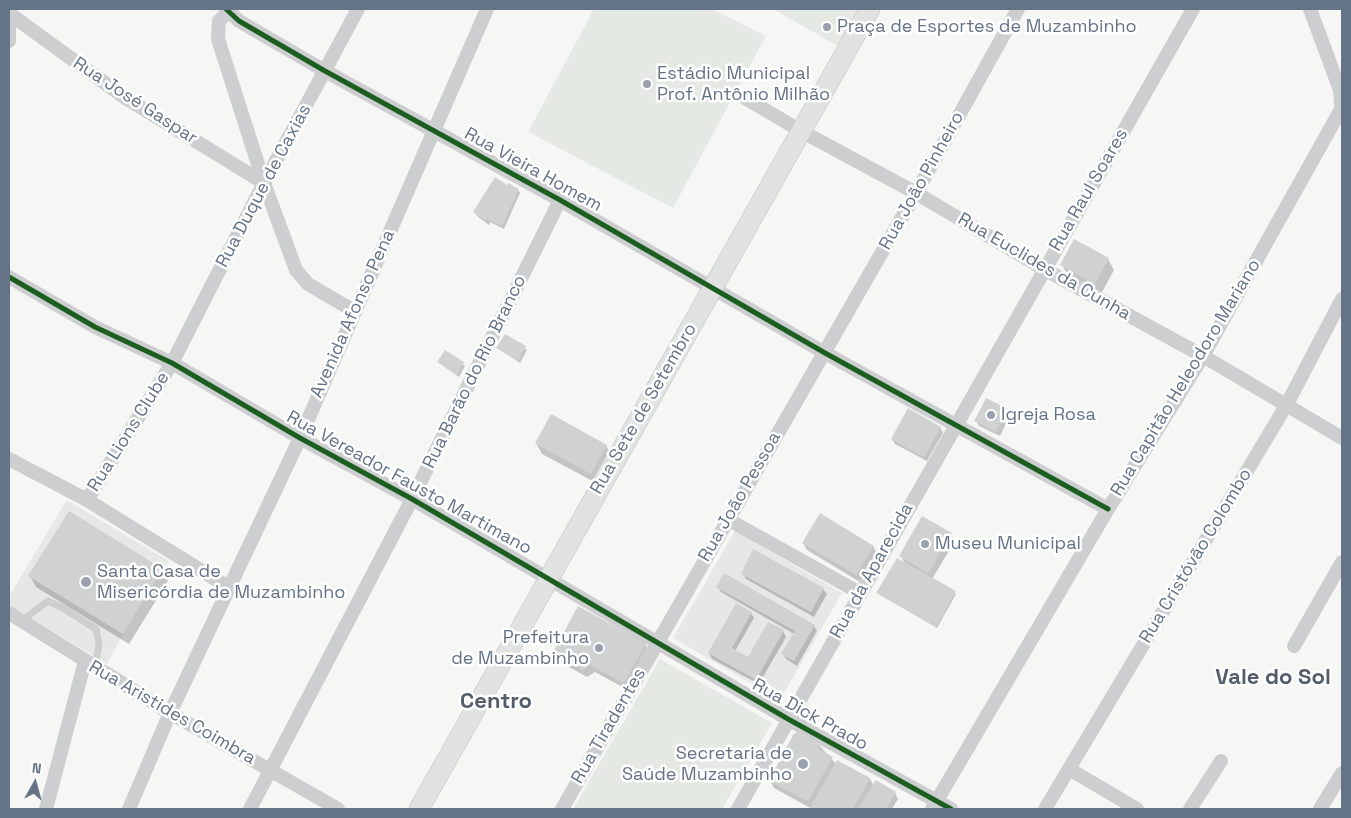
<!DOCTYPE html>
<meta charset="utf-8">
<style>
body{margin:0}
#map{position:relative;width:1351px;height:818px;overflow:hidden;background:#f6f6f5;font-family:"Space Grotesk",sans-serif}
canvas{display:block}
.frame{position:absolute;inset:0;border:10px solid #657386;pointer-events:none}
.north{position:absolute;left:10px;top:758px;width:50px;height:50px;-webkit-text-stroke:4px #fff;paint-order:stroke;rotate:7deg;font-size:14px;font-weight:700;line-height:20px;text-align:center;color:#657386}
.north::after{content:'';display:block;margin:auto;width:18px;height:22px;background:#657386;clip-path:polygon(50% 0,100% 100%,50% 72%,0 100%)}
</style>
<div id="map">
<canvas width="1351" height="818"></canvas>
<div class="frame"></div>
<div class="north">N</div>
</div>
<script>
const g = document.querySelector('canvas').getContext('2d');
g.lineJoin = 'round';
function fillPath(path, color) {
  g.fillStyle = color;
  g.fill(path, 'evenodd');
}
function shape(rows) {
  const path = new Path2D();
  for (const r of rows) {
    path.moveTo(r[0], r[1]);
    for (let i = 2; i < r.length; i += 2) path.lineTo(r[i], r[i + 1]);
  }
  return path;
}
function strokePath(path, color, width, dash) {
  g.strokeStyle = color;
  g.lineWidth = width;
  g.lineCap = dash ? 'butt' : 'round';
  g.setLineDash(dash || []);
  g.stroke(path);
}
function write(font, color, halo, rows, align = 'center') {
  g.font = font + ' "Space Grotesk",sans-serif';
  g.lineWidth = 5;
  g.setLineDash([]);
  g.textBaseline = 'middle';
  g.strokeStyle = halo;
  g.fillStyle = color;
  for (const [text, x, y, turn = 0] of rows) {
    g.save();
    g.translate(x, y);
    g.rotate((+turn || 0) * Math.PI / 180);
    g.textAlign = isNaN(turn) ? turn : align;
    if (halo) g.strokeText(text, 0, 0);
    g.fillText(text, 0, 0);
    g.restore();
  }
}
fillPath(shape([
 [67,500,169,561,123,634,107,664,9,605,9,596],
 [735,531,842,593,780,700,673,638]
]), '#e6e7e7');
fillPath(shape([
 [594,9,713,9,766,36,673,208,528,132],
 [773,9,858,9,838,46],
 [660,659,772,723,722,809,573,809]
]), '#e5e9e3');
fillPath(shape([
 [507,187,518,190,520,193,504,229,490,222,489,225,478,217,475,212],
 [1108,259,1114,270,1101,294,1068,276,1062,265],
 [505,335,527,350,520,363,498,348],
 [445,352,465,366,459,377,438,362],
 [1007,410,1010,415,1000,436,979,426,976,421],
 [551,416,606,446,613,457,598,484,542,454,536,443],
 [940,427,943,433,927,461,895,444,892,439],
 [951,534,955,541,932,579,956,594,937,628,878,593,905,564,901,556],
 [803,543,873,546,877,554,860,582,807,550],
 [162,570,168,581,129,644,36,587,30,576],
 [743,574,823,589,827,594,814,617,746,579],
 [718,587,814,626,817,631,797,666,786,659,783,654,794,634,721,592],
 [751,613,754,618,735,651,749,659,783,631,786,637,759,684,712,659,709,653],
 [645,644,649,651,628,690,595,672,587,677,558,661,553,654],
 [820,746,836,764,837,762,870,779,874,786,895,793,898,799,892,809,812,809,774,788,770,781]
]), '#0003');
fillPath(shape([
 [495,177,507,185,508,183,519,189,502,226,487,219,486,221,473,212],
 [1074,239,1109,258,1095,284,1060,265],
 [505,334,526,346,518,361,496,348],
 [445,350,464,362,457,375,437,362],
 [986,398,1008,409,996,432,974,421],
 [908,408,941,427,924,457,891,439],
 [551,414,607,445,591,474,535,443],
 [69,511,163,569,123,634,28,576],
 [820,513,874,546,856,575,802,543],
 [922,516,952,533,928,573,899,556],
 [753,549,824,588,811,612,741,574],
 [897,558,956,591,936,627,876,593],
 [724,573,815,625,794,661,781,654,795,631,716,587],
 [736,603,752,612,732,648,748,657,768,622,784,630,756,680,708,653],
 [578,606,646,643,624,683,590,665,583,670,552,654],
 [797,732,821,745,819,749,833,757,808,801,769,781,793,735],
 [837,760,870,778,853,809,812,809,810,808],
 [876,780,896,792,886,809,858,809]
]), '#d0d1d1');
const secondary = shape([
 [419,809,870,9]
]);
strokePath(secondary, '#d1d3d4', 21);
strokePath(shape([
 [21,621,48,601,63,608,96,629,99,644,95,667]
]), '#cdced0', 7);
strokePath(shape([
 [226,9,239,21,325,71,560,200,825,353,1108,509],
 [231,9,219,21,218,39,264,183,296,270,308,284,354,311],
 [1310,9,1340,90,1341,104],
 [10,14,124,97,264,183],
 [9,41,9,9],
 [745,98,801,131,916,193,1044,269,1203,356,1342,438],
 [9,277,95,327,172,363,300,438,412,499,788,719,951,809],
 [9,459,87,500,228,587],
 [87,500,172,363,264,183,358,9],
 [727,519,860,593],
 [9,613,170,713,338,809],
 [1294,646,1342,562],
 [1069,769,1137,809],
 [46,809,85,661],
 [129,809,170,713,300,438,487,9],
 [250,809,412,499,560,200],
 [562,809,916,193,1018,9],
 [738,809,1193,9],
 [932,809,1108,509,1203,356,1340,111],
 [1045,809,1287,404,1342,299],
 [1190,809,1221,761],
 [1320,809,1342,773]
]), '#cdced0', 14);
strokePath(secondary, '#e1e2e2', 19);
strokePath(shape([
 [226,9,239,21,325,71,560,200,825,353,1108,509],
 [9,277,95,327,172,363,300,438,412,499,788,719,951,809]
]), '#1b5e20', 5);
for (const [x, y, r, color] of [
 [827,27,5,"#98a1ad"],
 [647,84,5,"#98a1ad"],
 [991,415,5,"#98a1ad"],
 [925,544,5,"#98a1ad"],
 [86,582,6,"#98a1ad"],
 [599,648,5,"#98a1ad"],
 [803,764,6,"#98a1ad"]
]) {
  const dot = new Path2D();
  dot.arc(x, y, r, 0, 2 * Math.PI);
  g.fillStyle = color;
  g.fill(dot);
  strokePath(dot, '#fff', 2);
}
write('18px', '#657386', '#fff', [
 ["Praça de Esportes de Muzambinho",837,27],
 ["Estádio Municipal",657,74],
 ["Prof. Antônio Milhão",657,95],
 ["Igreja Rosa",1001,415],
 ["Museu Municipal",935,544],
 ["Santa Casa de",97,572],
 ["Misericórdia de Muzambinho",97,593],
 ["Prefeitura",589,638,"right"],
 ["de Muzambinho",589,659,"right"],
 ["Secretaria de",792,754,"right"],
 ["Saúde Muzambinho",792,775,"right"]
], 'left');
write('18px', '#657386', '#fff', [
 ["Rua José Gaspar",135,101,33],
 ["Rua Vieira Homem",533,170,29],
 ["Rua João Pinheiro",922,181,-61],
 ["Rua Duque de Caxias",264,186,-62],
 ["Rua Raul Soares",1089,190,-60],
 ["Rua Euclides da Cunha",1044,267,30],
 ["Avenida Afonso Pena",353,314,-66],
 ["Rua Barão do Rio Branco",475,372,-64],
 ["Rua Capitão Heleodoro Mariano",1186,378,-59],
 ["Rua Sete de Setembro",644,409,-60],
 ["Rua Lions Clube",129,432,-58],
 ["Rua Vereador Fausto Martimano",409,483,29],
 ["Rua João Pessoa",740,497,-60],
 ["Rua Cristóvão Colombo",1196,556,-59],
 ["Rua da Aparecida",872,571,-61],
 ["Rua Aristides Coimbra",172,713,30],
 ["Rua Dick Prado",810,715,29],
 ["Rua Tiradentes",609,726,-60]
]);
write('bold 22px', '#535d6a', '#fff', [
 ["Vale do Sol",1273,678],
 ["Centro",496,702]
]);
</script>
